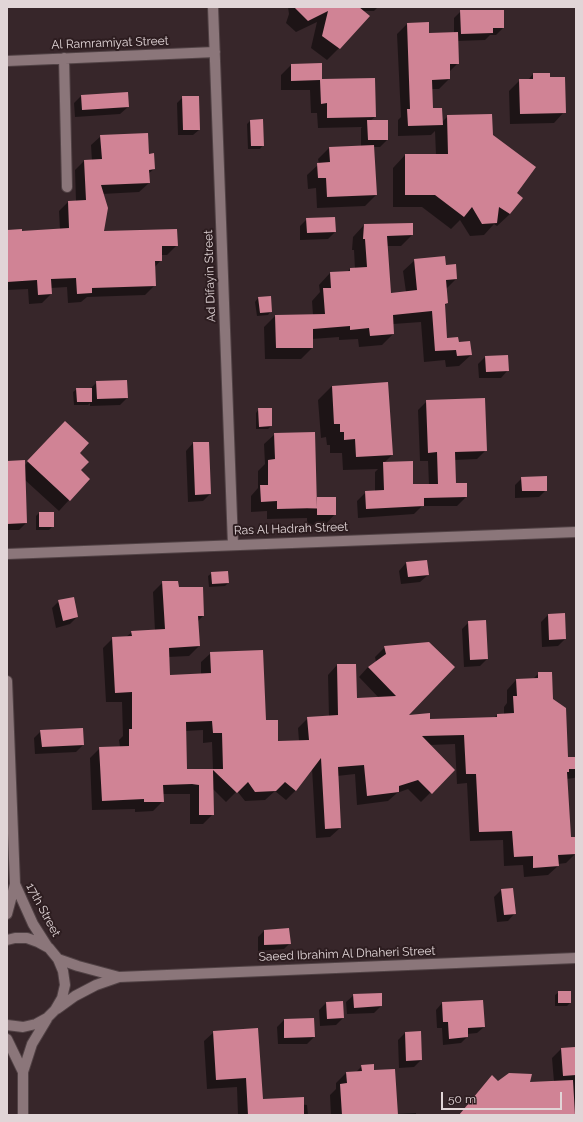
<!DOCTYPE html>
<style>
body{margin:0}
#map{position:relative;width:583px;height:1122px;overflow:hidden;background:#37262a;font-family:Raleway,sans-serif}
canvas{display:block}
.frame{position:absolute;inset:0;border:8px solid #e1d5d7;pointer-events:none}
.scale{position:absolute;left:441px;top:1092px;width:121px;height:18px;box-sizing:border-box;border:2px solid #e1d5d7;border-top:0;padding-left:5px;font-size:12px;line-height:14px;white-space:nowrap;color:#e1d5d7;-webkit-text-stroke:3px #2d1d20;paint-order:stroke}
</style>
<div id="map">
<canvas width="583" height="1122"></canvas>
<div class="frame"></div>
<div class="scale">50 m</div>
</div>
<script>
const g = document.querySelector('canvas').getContext('2d');
g.lineJoin = 'round';
function fillPath(path, color) {
  g.fillStyle = color;
  g.fill(path, 'evenodd');
}
function shape(rows) {
  const path = new Path2D();
  for (const r of rows) {
    path.moveTo(r[0], r[1]);
    for (let i = 2; i < r.length; i += 2) path.lineTo(r[i], r[i + 1]);
  }
  return path;
}
function strokePath(path, color, width, dash) {
  g.strokeStyle = color;
  g.lineWidth = width;
  g.lineCap = dash ? 'butt' : 'round';
  g.setLineDash(dash || []);
  g.stroke(path);
}
function write(font, color, halo, rows, align = 'center') {
  g.font = font + ' Raleway,sans-serif';
  g.lineWidth = 4;
  g.setLineDash([]);
  g.textBaseline = 'middle';
  g.strokeStyle = halo;
  g.fillStyle = color;
  for (const [text, x, y, turn = 0] of rows) {
    g.save();
    g.translate(x, y);
    g.rotate((+turn || 0) * Math.PI / 180);
    g.textAlign = isNaN(turn) ? turn : align;
    if (halo) g.strokeText(text, 0, 0);
    g.fillText(text, 0, 0);
    g.restore();
  }
}
fillPath(shape([
 [288,7,378,7,374,11,363,11,339,48,327,60,311,48,317,22,296,32,286,23,289,14],
 [461,11,503,28,496,35,490,35,485,40,457,41,458,63,449,72,449,79,439,89,431,89,432,110,441,123,448,116,492,135,515,193,521,198,510,214,497,226,494,224,484,235,470,236,460,220,451,229,422,207,393,207,393,168,405,155,436,155,435,131,431,135,398,136,398,120,401,117,397,34,407,24,428,34,454,33,454,18],
 [291,65,321,80,375,117,370,121,387,140,380,147,374,147,376,195,365,206,317,208,316,188,308,189,307,175,319,164,318,159,329,148,361,146,361,128,362,127,318,128,317,113,311,113,310,90,281,90,281,75],
 [533,74,564,112,554,123,510,124,509,91,520,80,528,80],
 [127,93,128,107,120,114,75,117,74,103,81,96],
 [183,97,199,130,193,135,178,135,177,103],
 [250,121,263,145,260,149,248,149,247,124],
 [101,136,148,155,154,169,148,174,149,183,139,192,102,194,102,232,177,245,167,255,161,255,161,260,154,268,155,285,145,295,87,297,81,302,68,303,67,287,51,288,51,294,42,303,29,304,28,289,7,290,7,231,21,232,60,230,59,211,68,202,76,201,75,170,84,161,92,161,91,145],
 [307,219,335,232,328,239,300,240,300,226],
 [364,225,412,235,401,246,387,246,390,294,406,292,403,271,415,260,445,266,456,279,446,289,447,303,444,306,446,339,458,343,471,355,459,366,446,367,445,360,424,362,421,322,393,324,393,334,382,345,359,347,358,339,339,340,339,337,312,339,312,348,301,359,265,359,264,327,275,316,313,315,312,301,320,292,319,285,330,273,347,272,350,269,355,269,354,250,352,250,353,237],
 [258,298,271,311,268,315,257,316,255,302],
 [485,357,508,370,501,378,479,378,478,364],
 [97,382,127,398,120,405,90,406,90,403,88,405,74,405,73,392,77,389,90,389],
 [332,386,392,455,384,463,412,485,429,485,428,461,420,461,418,410,427,401,486,450,477,459,454,460,455,484,466,497,457,506,422,506,414,514,358,518,357,501,366,492,375,491,375,472,378,469,343,470,342,453,330,453,330,445,327,445,326,437,321,438,318,400],
 [259,409,271,426,268,429,256,429,256,413],
 [54,433,79,471,69,500,59,511,25,480,26,523,19,530,7,530,7,462,25,465],
 [275,434,316,500,317,498,335,514,325,525,307,525,307,518,267,519,267,511,251,512,251,496,258,488,258,471,265,464,264,444],
 [193,443,208,443,210,494,203,501,188,502,186,451],
 [522,478,546,490,539,497,515,498,515,485],
 [39,513,53,526,49,530,36,530,36,516],
 [406,563,428,575,420,582,401,584,399,571],
 [212,573,228,583,225,586,209,587,208,576],
 [163,582,178,588,203,616,198,621,199,646,189,656,168,657,169,676,201,674,201,662,211,653,265,721,277,742,299,741,298,728,308,718,329,717,328,675,337,665,356,699,379,698,359,677,368,667,376,662,375,657,385,647,407,716,429,720,494,718,497,715,504,715,504,707,507,703,507,690,516,680,533,679,539,673,552,700,568,758,576,758,576,777,574,778,566,779,570,838,575,854,566,863,558,864,558,866,548,875,524,877,523,865,504,866,503,840,470,841,467,783,457,784,455,744,429,745,453,770,421,802,408,789,397,793,388,801,357,805,355,774,337,776,340,828,330,837,316,838,312,768,296,790,286,800,275,791,265,800,245,801,237,791,226,802,212,788,213,814,203,824,190,824,190,794,163,794,163,801,153,811,135,812,135,809,92,810,90,758,100,748,120,747,119,740,123,736,122,702,106,702,103,648,113,638,126,637,132,632,155,631,153,592],
 [203,730,203,743,212,742,213,770,186,770,185,731],
 [59,601,77,617,70,624,56,628,52,608],
 [564,614,565,639,558,646,542,647,541,622,548,615],
 [469,622,487,659,480,666,464,667,462,629],
 [41,731,83,745,76,752,35,754,34,738],
 [501,890,515,913,508,921,497,922,494,897],
 [264,931,290,943,284,949,258,951,258,937],
 [559,992,570,1003,567,1006,555,1006,555,995],
 [354,995,381,1006,374,1013,347,1014,346,1002],
 [326,1003,343,1018,336,1025,320,1026,319,1010],
 [442,1003,484,1027,477,1033,467,1034,467,1037,461,1043,443,1045,442,1028,437,1028,436,1010],
 [284,1020,314,1037,307,1044,278,1044,277,1027],
 [214,1032,262,1100,307,1105,308,1115,238,1115,237,1087,207,1089,204,1041],
 [405,1033,421,1060,414,1067,399,1068,398,1040],
 [576,1048,576,1115,459,1115,492,1077,498,1082,528,1083,554,1082,552,1058,561,1049],
 [362,1066,373,1071,397,1114,416,1113,416,1115,331,1115,330,1095,336,1089,336,1083,346,1073,355,1073]
]), '#0007');
fillPath(shape([
 [294,7,359,7,370,16,340,49,322,36,328,11,308,21],
 [460,10,504,10,504,28,493,28,493,33,461,34],
 [429,22,429,33,458,32,459,64,450,64,450,79,432,80,433,108,442,108,443,125,408,126,407,109,410,109,407,23],
 [322,63,322,79,375,78,376,117,327,118,327,103,321,104,320,80,291,81,291,64],
 [533,73,550,73,550,77,565,77,566,113,520,114,519,79,533,79],
 [128,92,129,107,82,110,81,95],
 [182,96,199,96,200,130,183,130],
 [492,114,493,135,536,167,517,193,523,198,510,214,499,207,497,223,482,224,472,207,464,217,435,195,405,195,405,154,448,154,447,115],
 [263,119,264,146,251,146,250,120],
 [367,120,388,120,388,140,368,140],
 [148,133,149,154,154,153,155,169,149,170,150,183,101,185,108,208,104,231,177,229,178,246,162,246,162,261,155,261,156,286,92,288,92,293,77,294,76,278,51,279,52,294,38,295,37,280,7,282,7,230,22,229,22,231,69,228,68,201,86,200,84,160,102,159,100,135],
 [374,145,377,195,327,197,326,178,318,178,317,163,330,162,329,147],
 [335,217,336,232,307,233,306,218],
 [413,223,413,235,387,236,391,293,417,290,414,259,445,256,446,265,456,264,457,279,446,280,448,303,445,304,447,338,458,337,459,342,470,341,472,355,457,356,456,350,435,351,432,311,393,315,394,334,370,336,369,328,350,330,350,326,313,329,313,348,276,348,275,315,325,314,323,288,331,288,330,272,350,271,350,268,367,267,365,239,363,239,364,224],
 [271,296,272,312,260,313,258,297],
 [508,355,509,371,486,372,485,356],
 [127,380,128,398,97,399,96,381],
 [388,382,393,455,356,457,355,439,344,440,344,432,340,432,340,424,334,424,332,386],
 [76,388,92,388,92,402,77,402],
 [485,398,487,451,455,452,456,483,467,483,467,497,424,498,424,506,366,509,365,491,384,490,383,462,413,461,413,484,438,484,437,452,428,453,426,400],
 [258,408,272,408,272,426,259,427],
 [65,421,89,443,80,453,89,462,81,470,90,479,70,501,27,461],
 [315,432,317,508,277,509,277,501,261,502,260,485,268,485,268,460,275,459,274,433],
 [193,442,209,442,211,494,195,495],
 [25,460,27,523,7,524,7,461],
 [547,476,547,491,522,491,521,477],
 [317,497,336,497,336,515,317,515],
 [39,512,54,512,54,527,39,527],
 [427,560,429,575,408,577,406,562],
 [228,571,229,583,212,584,211,572],
 [162,581,178,581,179,587,203,587,204,616,198,616,200,646,169,648,170,675,211,673,210,652,263,650,266,720,278,720,278,741,309,740,307,717,338,715,337,664,356,664,357,698,396,696,368,667,386,654,384,646,429,642,455,667,409,715,430,713,430,719,497,717,497,714,514,713,513,696,517,696,516,679,538,678,538,672,552,672,553,699,566,708,568,757,576,757,576,769,569,769,569,772,567,772,571,837,575,837,576,854,558,855,559,866,533,868,533,856,514,857,512,831,479,832,476,774,466,774,464,735,422,736,455,770,432,794,418,780,399,786,399,792,367,796,364,765,338,767,341,828,325,829,321,758,296,791,285,782,276,791,255,792,248,782,237,793,213,770,214,815,199,815,199,785,192,784,163,785,164,802,144,802,144,799,102,801,99,747,129,746,129,729,132,729,132,692,115,693,112,637,132,636,131,631,165,629],
 [212,721,213,733,222,733,223,769,187,769,186,722],
 [74,597,78,617,63,621,58,600],
 [565,613,566,639,549,640,548,614],
 [486,620,488,659,470,660,468,621],
 [83,728,84,745,42,747,40,730],
 [513,888,516,914,504,915,501,889],
 [289,928,291,944,264,945,264,930],
 [558,991,571,991,571,1003,558,1003],
 [382,993,382,1006,354,1008,353,994],
 [483,1000,485,1027,468,1028,468,1037,449,1039,448,1022,443,1022,442,1002],
 [343,1001,344,1018,327,1019,326,1002],
 [314,1018,315,1037,284,1038,284,1019],
 [258,1028,263,1099,304,1097,304,1115,248,1115,246,1078,216,1080,213,1031],
 [421,1031,422,1060,406,1061,405,1032],
 [575,1047,576,1075,563,1076,561,1048],
 [374,1064,374,1070,395,1069,398,1115,342,1115,340,1084,347,1083,346,1072,362,1071,361,1065],
 [509,1073,532,1074,530,1082,573,1080,575,1115,459,1115,492,1075,498,1081]
]), '#d08395');
const street = shape([
 [213,7,233,545],
 [64,58,67,187],
 [7,61,215,52],
 [7,554,576,532],
 [7,681,15,884,7,914],
 [15,884,33,924,47,946],
 [7,940,15,938,27,938,38,942,49,948,58,959,63,971,65,985,62,998,55,1010,47,1018,36,1024,23,1027,7,1025],
 [58,959,78,966,119,977,576,958],
 [57,1009,75,996,96,985,119,977],
 [7,1039,23,1072],
 [23,1115,23,1072,32,1044,47,1019]
]);
strokePath(street, '#514245', 12);
strokePath(street, '#8b767a', 10);
write('12px', '#e1d5d7', '#2d1d20', [
 ["Al Ramramiyat Street",110,43,-2],
 ["Ad Difayin Street",210,276,-92],
 ["Ras Al Hadrah Street",291,529,-2],
 ["17th Street",43,910,62],
 ["Saeed Ibrahim Al Dhaheri Street",347,954,-2]
]);
</script>
